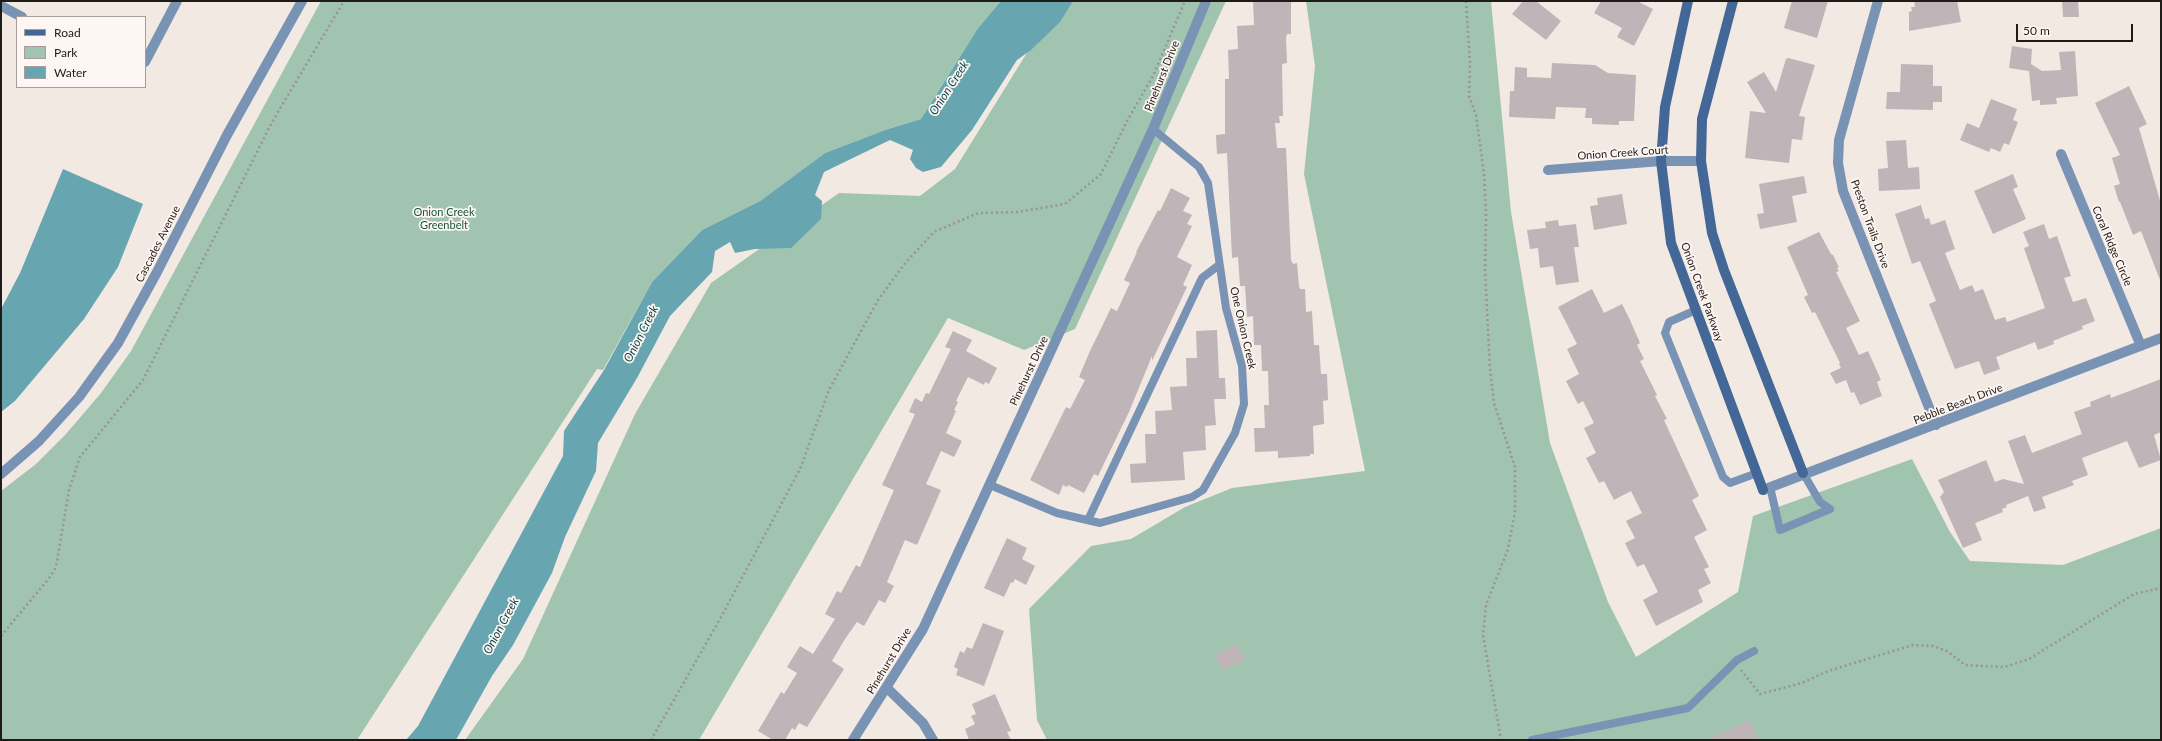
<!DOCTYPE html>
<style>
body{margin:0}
#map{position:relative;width:2162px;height:741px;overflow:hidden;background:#f3e9e3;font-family:Lato,sans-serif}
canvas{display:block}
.frame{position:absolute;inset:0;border:2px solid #1f1b19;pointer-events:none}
.legend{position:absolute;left:16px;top:16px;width:130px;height:72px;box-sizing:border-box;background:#fef6f2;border:1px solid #a59e9b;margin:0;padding:5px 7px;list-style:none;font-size:12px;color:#1f1b19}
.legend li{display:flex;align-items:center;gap:8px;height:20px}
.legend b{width:20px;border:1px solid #a59e9b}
.scale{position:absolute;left:2016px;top:24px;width:117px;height:18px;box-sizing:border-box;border:2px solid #1f1b19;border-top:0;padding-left:5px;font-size:12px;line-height:14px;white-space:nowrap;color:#1f1b19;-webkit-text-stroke:3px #fef6f2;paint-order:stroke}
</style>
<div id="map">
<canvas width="2162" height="741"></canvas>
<div class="frame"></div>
<ul class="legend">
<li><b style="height:5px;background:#436897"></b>Road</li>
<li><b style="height:11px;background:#a0c4b0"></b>Park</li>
<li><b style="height:11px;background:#67a6b1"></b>Water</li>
</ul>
<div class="scale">50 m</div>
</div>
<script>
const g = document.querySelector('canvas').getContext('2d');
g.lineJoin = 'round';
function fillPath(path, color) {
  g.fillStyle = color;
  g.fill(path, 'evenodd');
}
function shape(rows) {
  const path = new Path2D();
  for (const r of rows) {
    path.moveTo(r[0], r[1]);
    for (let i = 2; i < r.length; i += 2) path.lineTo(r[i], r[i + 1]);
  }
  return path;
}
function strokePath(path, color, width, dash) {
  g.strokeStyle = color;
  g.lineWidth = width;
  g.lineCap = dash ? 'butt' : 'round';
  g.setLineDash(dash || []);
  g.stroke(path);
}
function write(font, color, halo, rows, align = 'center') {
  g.font = font + ' Lato,sans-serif';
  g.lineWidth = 3.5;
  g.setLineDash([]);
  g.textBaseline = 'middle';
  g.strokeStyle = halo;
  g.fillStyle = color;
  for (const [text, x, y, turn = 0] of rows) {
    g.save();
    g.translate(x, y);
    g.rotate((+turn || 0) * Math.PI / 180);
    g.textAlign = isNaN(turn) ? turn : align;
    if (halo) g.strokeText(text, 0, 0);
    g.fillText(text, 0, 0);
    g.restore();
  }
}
fillPath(shape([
 [321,1,1001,1,978,28,921,119,885,130,825,153,760,201,702,230,652,282,603,370,597,369,357,740,1,740,1,491,36,464,66,434,101,393,131,351],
 [1059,1,1226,1,1075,329,1024,350,948,318,699,740,465,740,523,659,635,414,711,283,839,193,920,196,955,169],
 [1306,1,1491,1,1511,212,1550,443,1608,602,1636,657,1738,592,1753,516,1912,459,1950,532,1970,561,2063,565,2161,528,2161,740,1047,740,1037,720,1029,609,1091,546,1131,539,1185,507,1232,488,1365,471,1304,174,1315,66]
]), '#a0c4b0');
fillPath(shape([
 [1001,1,1073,1,1060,22,1031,50,1017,60,972,130,941,167,923,172,916,168,910,159,913,150,890,140,824,172,815,195,822,201,821,219,791,248,755,249,735,253,730,242,715,251,712,272,670,316,637,378,598,443,596,471,565,537,552,573,513,645,492,676,456,740,406,740,418,726,563,456,564,431,604,370,652,282,702,230,760,201,825,153,885,130,921,119,978,28],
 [63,169,143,204,118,267,84,319,15,401,1,412,1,309,20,273]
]), '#67a6b1');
fillPath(shape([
 [1253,1,1291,1,1291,34,1287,34,1286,38,1287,63,1282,64,1283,116,1279,116,1280,123,1275,123,1277,148,1286,148,1291,260,1293,264,1297,263,1299,286,1300,289,1305,289,1306,312,1312,311,1314,345,1319,345,1321,374,1327,374,1328,400,1323,401,1324,424,1313,426,1314,454,1310,454,1310,456,1278,458,1278,451,1255,452,1254,428,1265,428,1264,405,1269,405,1268,371,1262,371,1261,345,1254,345,1253,316,1247,317,1245,286,1240,286,1238,257,1232,258,1227,153,1217,154,1216,135,1225,134,1225,79,1229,79,1228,50,1238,49,1237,26,1254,25],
 [1523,1,1536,1,1561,21,1546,40,1512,14],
 [1601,1,1637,1,1653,9,1634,46,1617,37,1622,28,1594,13],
 [1792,1,1828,1,1817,38,1784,28],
 [1914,1,1957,1,1961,22,1909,31,1909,12,1912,11,1911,7,1915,7],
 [2062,1,2078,1,2079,17,2063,17],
 [2012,46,2032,49,2031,64,2042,71,2061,70,2059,52,2075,51,2078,96,2056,98,2057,104,2040,105,2040,100,2032,101,2029,71,2009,68],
 [1788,58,1815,65,1799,116,1805,117,1802,140,1792,139,1789,163,1745,158,1750,111,1766,113,1747,82,1764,72,1776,92,1786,59],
 [1552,63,1595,65,1608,73,1636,75,1634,121,1619,121,1619,125,1592,124,1592,118,1585,118,1586,108,1556,107,1555,119,1509,117,1510,91,1514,91,1515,67,1527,68,1527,77,1551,78],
 [1901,64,1933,65,1933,86,1942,86,1942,102,1933,102,1933,110,1886,109,1887,92,1900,92],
 [2129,86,2147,124,2139,128,2161,204,2160,280,2141,231,2133,235,2120,202,2119,202,2114,186,2120,184,2112,158,2120,155,2095,103],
 [1991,99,2017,109,2013,120,2018,122,2009,145,2004,143,2000,152,1991,148,1989,152,1960,140,1967,123,1979,128],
 [1906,140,1908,168,1919,167,1920,189,1879,191,1878,169,1888,168,1886,141],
 [2013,174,2018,187,2013,189,2026,219,1993,234,1974,191],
 [1804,176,1807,193,1792,196,1797,222,1760,229,1757,214,1764,213,1759,184],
 [1171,188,1190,198,1183,211,1192,215,1187,224,1192,226,1177,257,1192,265,1183,285,1187,287,1152,361,1152,356,1129,412,1098,476,1094,474,1084,493,1068,485,1067,487,1063,485,1059,495,1030,480,1066,407,1070,409,1085,380,1079,377,1090,351,1111,308,1117,311,1130,283,1124,280,1137,252,1136,252,1158,210,1160,211],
 [1622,194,1627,224,1594,230,1590,206,1598,205,1597,198],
 [1921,205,1925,219,1929,218,1931,225,1945,220,1955,249,1945,253,1960,290,1972,285,1975,292,1983,289,1995,320,2005,317,2007,322,2045,308,2024,248,2029,246,2023,232,2044,224,2049,239,2057,236,2071,276,2064,278,2073,302,2086,298,2095,321,2082,326,2083,329,2053,341,2054,344,2038,350,2035,342,1996,357,2000,369,1984,375,1979,361,1955,369,1929,304,1936,301,1920,261,1912,264,1895,214],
 [1558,220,1559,226,1576,224,1579,247,1574,247,1579,282,1556,285,1553,266,1540,268,1538,248,1530,249,1527,230,1546,228,1545,222],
 [1819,232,1831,254,1833,255,1839,267,1837,268,1839,271,1836,272,1860,321,1846,328,1859,355,1868,351,1881,380,1877,382,1882,396,1860,405,1854,392,1851,393,1846,380,1836,384,1830,373,1841,368,1839,364,1840,363,1815,312,1812,313,1804,297,1808,295,1787,247],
 [1592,289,1604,313,1622,304,1630,320,1640,343,1637,345,1644,359,1640,361,1657,395,1655,396,1667,419,1664,420,1699,496,1692,500,1707,530,1694,537,1709,567,1704,569,1711,583,1698,590,1703,602,1656,626,1643,600,1658,592,1644,564,1637,567,1625,543,1635,538,1626,521,1642,513,1631,491,1614,500,1604,481,1599,483,1586,458,1596,453,1584,428,1594,423,1583,401,1578,404,1566,381,1579,374,1567,349,1577,344,1558,307],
 [1217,330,1219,378,1225,378,1226,399,1214,399,1216,425,1205,426,1206,450,1183,452,1185,480,1131,483,1130,464,1146,463,1145,434,1156,434,1155,411,1172,410,1170,387,1187,386,1186,358,1197,358,1196,331],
 [953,331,972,340,966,351,997,368,989,384,985,382,984,385,968,377,956,401,958,402,954,410,956,411,946,433,962,441,954,457,941,451,926,484,941,490,917,545,905,540,887,582,894,586,885,603,879,600,864,626,857,622,845,639,832,661,844,669,807,727,799,723,795,730,792,728,785,740,773,740,758,731,781,692,784,694,797,673,787,667,800,646,813,654,835,619,825,614,837,591,841,593,856,565,860,567,894,490,882,485,915,414,909,412,915,398,922,402,926,393,929,394,951,349,945,347],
 [2161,379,2161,432,2154,435,2161,460,2139,468,2127,441,2082,458,2088,475,2072,481,2074,485,2042,497,2046,508,2034,512,2028,496,2006,505,2007,507,2002,509,2003,512,1975,523,1982,540,1963,548,1940,497,1944,492,1938,480,1986,460,1995,482,2003,479,2024,484,2008,441,2025,435,2032,453,2082,434,2074,412,2091,406,2090,402,2110,394,2111,398],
 [1007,538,1027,548,1022,559,1035,566,1026,585,1015,579,1013,583,1011,582,1004,597,984,588],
 [983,623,1004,631,984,686,956,675,958,669,954,667,960,651,964,653,967,647,972,649],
 [1237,644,1245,660,1222,670,1215,655],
 [995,694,1011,731,1007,732,1011,740,969,740,965,729,975,724,971,716,976,714,972,704],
 [1750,720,1759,740,1705,740]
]), '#bfb4b7');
strokePath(shape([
 [1466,1,1470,63,1469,96,1476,115,1484,174,1486,213,1485,271,1490,368,1494,403,1515,467,1515,512,1508,549,1486,605,1483,635,1501,740],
 [1,636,50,577,56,567,69,490,80,457,143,380,272,122,344,1],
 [1741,670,1760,694,1802,683,1828,671,1913,645,1933,646,1947,651,1965,665,2005,667,2029,659,2134,594,2161,588],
 [651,740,720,619,800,469,829,390,878,300,906,262,934,232,978,213,1018,212,1065,204,1101,174,1127,121,1153,76,1185,1]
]), '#9b938f', 2.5, [2, 3]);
strokePath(shape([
 [1696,310,1669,322,1665,333,1723,477,1730,483,1757,473],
 [1803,473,1820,502,1830,509],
 [990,485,1057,513,1100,523,1192,497,1203,490,1235,433,1244,404,1242,366,1226,308,1208,183,1199,167,1153,129],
 [1770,487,1780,530,1830,509],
 [1088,520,1202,278,1219,265],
 [1532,740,1688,708,1737,660,1754,651]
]), '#7993b4', 8);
strokePath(shape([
 [1878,1,1839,140,1838,163,1843,191,1936,425],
 [1,6,22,17],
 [145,62,177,1],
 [2061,154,2141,346],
 [1548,170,1661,161,1701,161],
 [1,474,39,441,79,397,118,343,157,272,227,135,302,1],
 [1763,490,2161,338],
 [887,688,923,723,933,740],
 [853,740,923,629,1153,129,1206,1]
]), '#7993b4', 10);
strokePath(shape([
 [1688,1,1665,107,1661,161,1671,243,1763,490],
 [1733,1,1702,119,1701,161,1712,233,1724,270,1803,473]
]), '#436897', 10);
write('11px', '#1f1b19', '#fef6f2', [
 ["Pinehurst Drive",1162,76,-68],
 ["Onion Creek Court",1623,153,-4],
 ["Preston Trails Drive",1870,224,70],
 ["Cascades Avenue",158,244,-63],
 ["Coral Ridge Circle",2112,246,67],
 ["Onion Creek Parkway",1702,292,70],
 ["One Onion Creek",1243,328,77],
 ["Pinehurst Drive",1029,371,-65],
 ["Pebble Beach Drive",1958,404,-21],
 ["Pinehurst Drive",889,661,-59]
]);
write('11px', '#16553a', '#fef6f2', [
 ["Onion Creek",444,212],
 ["Greenbelt",444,225]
]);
write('italic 12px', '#0a464e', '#fef6f2', [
 ["Onion Creek",949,88,-57],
 ["Onion Creek",641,334,-63],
 ["Onion Creek",501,626,-62]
]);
</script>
